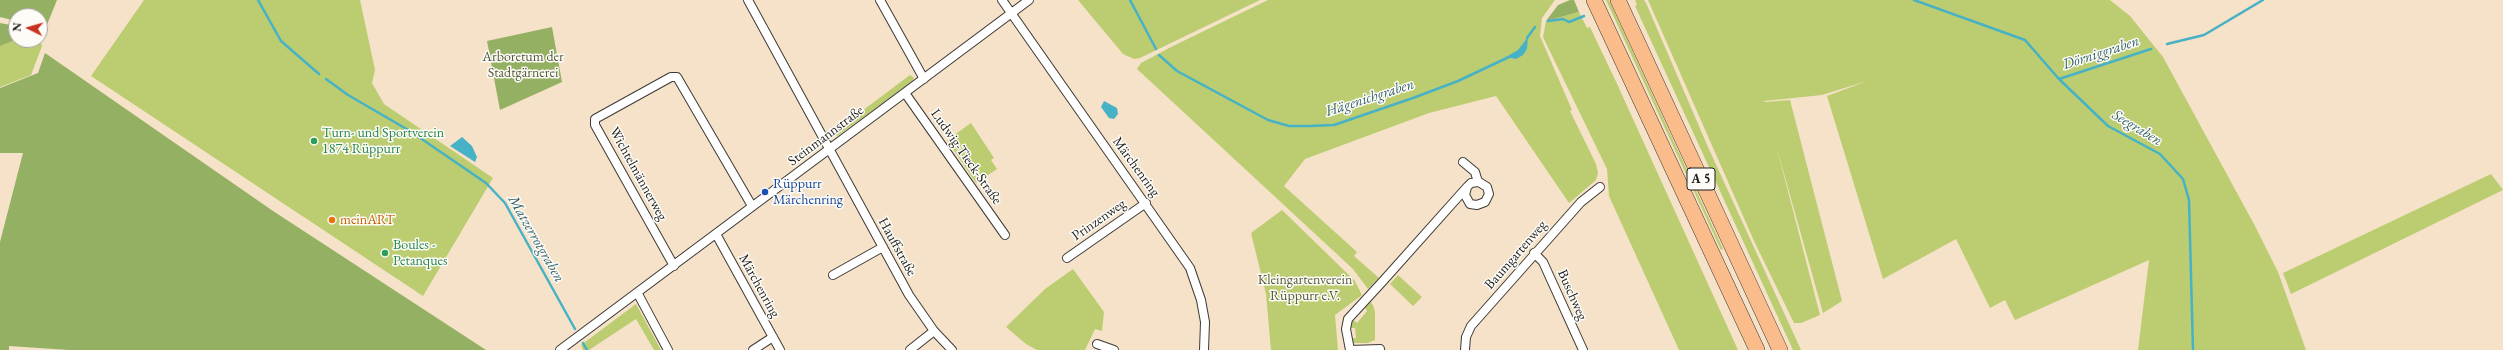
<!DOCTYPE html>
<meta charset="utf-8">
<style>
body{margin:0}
#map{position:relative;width:2503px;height:350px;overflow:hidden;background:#f5e2c8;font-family:"EB Garamond",serif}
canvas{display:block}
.north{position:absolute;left:8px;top:8px;width:40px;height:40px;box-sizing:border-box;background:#fdfcf7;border:1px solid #a3a29f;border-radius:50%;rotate:275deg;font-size:11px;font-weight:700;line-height:16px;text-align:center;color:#1c1c1c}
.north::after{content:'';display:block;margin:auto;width:14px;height:18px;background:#c8321e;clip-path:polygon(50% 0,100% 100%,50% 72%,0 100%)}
</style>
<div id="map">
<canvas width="2503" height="350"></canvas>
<div class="north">N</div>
</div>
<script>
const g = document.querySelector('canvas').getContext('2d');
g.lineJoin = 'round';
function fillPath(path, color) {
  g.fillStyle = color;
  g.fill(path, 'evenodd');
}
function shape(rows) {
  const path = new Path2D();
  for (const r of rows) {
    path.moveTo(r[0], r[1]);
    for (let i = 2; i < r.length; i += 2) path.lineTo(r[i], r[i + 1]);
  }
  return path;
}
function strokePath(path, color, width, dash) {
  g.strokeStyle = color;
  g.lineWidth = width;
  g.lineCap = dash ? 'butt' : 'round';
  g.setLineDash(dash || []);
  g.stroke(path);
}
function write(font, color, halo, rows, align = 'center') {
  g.font = font + ' "EB Garamond",serif';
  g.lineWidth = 3;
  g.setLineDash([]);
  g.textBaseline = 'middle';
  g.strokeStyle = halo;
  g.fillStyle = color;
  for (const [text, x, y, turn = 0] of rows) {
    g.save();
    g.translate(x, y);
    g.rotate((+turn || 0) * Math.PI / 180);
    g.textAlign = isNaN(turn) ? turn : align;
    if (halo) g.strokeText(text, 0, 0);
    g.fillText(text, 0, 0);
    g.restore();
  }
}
fillPath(shape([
 [144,0,360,0,375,70,372,83,384,104,493,178,423,296,91,76],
 [1078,0,1260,0,1140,58,1134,59,1123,54],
 [1268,0,1555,0,1542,18,1540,36,1572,110,1570,111,1596,164,1598,173,1596,180,1569,203,1496,96,1429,113,1305,159,1284,186,1357,252,1354,256,1379,278,1368,289,1353,269,1137,69,1141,63,1171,47],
 [1606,0,1609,0,1723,249,1721,250],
 [1635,0,1644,0,1646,3,1708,147,1801,350,1793,350,1635,6,1637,5],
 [1648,0,2110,0,2130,16,2163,57,2255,226,2278,272,2306,350,2138,350,2149,260,2015,320,2005,300,1990,308,1956,239,1883,279,1827,96,1867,81,1822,95,1764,101,1765,102,1790,100,1842,301,1823,313,1776,145,1820,315,1801,323,1794,323,1754,241],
 [1579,12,1587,28,1590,27,1618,86,1738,350,1679,350,1609,196,1607,169,1543,37,1546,21],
 [40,39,42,46,31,75,0,87,0,46,16,40],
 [910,75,914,78,912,82,837,136,834,132],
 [971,123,994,158,991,160,997,169,976,183,947,140],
 [2491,174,2503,190,2291,294,2283,273],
 [1282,210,1355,281,1362,295,1335,315,1338,350,1271,350,1266,294,1251,233],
 [1073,269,1104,312,1102,331,1095,329,1085,350,1037,350,1026,344,1006,327,1045,289],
 [1398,275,1422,297,1413,306,1390,284],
 [1369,300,1373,305,1375,312,1375,340,1368,343,1354,343,1350,339,1356,338,1355,328,1349,328,1352,319,1357,323,1367,311,1364,306],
 [636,304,661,350,654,350,636,319,589,350,583,350,581,345]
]), '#bbcd70');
fillPath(shape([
 [0,0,57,0,44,32,40,30,40,16,16,16,16,21,0,17],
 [1570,0,1574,0,1579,12,1546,21,1558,5],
 [0,23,16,26,16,40,0,46],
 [552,27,562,82,500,110,487,41],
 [45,53,273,211,486,350,69,350,9,346,9,350,0,350,0,242,23,153,0,153,0,88,38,73]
]), '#94b062');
fillPath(shape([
 [1528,37,1527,49,1523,55,1516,59,1506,57,1518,50],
 [1104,101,1117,108,1118,114,1114,119,1109,118,1101,107],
 [462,137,472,146,477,157,475,162,450,146]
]), '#47b2c5');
strokePath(shape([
 [258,0,281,41,319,74],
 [1130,0,1156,49],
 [1914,0,2025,40,2059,79,2108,126,2160,154,2183,179,2189,200,2193,350],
 [1548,21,1563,19,1569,22,1584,16],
 [1527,38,1535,27],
 [2167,44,2204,35,2263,0],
 [1159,55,1177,71,1268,120,1289,126,1309,126,1334,125,1413,98,1458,81,1509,57],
 [326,79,348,95,410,131,486,183,505,203,575,329],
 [2059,79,2151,49],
 [583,343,587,350]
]), '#47b2c5', 2.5);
const street = shape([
 [748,0,909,295,934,331,952,350],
 [880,0,924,79],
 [1002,0,1190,268,1201,300,1205,322,1204,350],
 [905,93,1005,235],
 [1463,162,1475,172,1478,182],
 [716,234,780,350],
 [1534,253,1543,262,1583,350],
 [1067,258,1146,203],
 [674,266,595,125,595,119,671,77,677,77,752,206],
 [833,275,883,247],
 [638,294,668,350],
 [1097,344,1114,350],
 [560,350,1029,0],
 [753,350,773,337],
 [910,350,934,331],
 [1350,350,1346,329,1348,319,1383,281,1467,187,1471,183,1479,182,1487,187,1489,194,1485,202,1477,205,1470,204,1465,195,1467,187],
 [1350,350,1380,349],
 [1465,350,1466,337,1471,326,1581,202,1600,187]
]);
const highway = shape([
 [1594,0,1757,350],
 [1618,0,1780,350]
]);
strokePath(street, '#3d3a36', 10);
strokePath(highway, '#3d3a36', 16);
strokePath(street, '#fff', 8);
strokePath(highway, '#fabc8b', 15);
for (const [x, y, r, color] of [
 [314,141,4,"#2e9e5b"],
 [765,192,4,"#1a4fb4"],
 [332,220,4,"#e8710a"],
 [385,253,4,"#2e9e5b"]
]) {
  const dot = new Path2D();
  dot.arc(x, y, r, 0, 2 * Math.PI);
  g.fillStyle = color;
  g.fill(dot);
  strokePath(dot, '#fdfcf7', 1.5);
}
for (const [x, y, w] of [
 [1701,179,28]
]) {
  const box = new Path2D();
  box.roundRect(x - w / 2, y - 11, w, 22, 3);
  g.fillStyle = '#fdfcf7';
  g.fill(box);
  strokePath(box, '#1c1c1c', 1);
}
write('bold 13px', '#1c1c1c', null, [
 ["A 5",1701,179]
]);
write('14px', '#545a39', '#fdfcf7', [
 ["Arboretum der",523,57],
 ["Stadtgärnerei",523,73],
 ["Kleingartenverein",1305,280],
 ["Rüppurr e.V.",1305,296]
]);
write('14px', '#27864d', '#fdfcf7', [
 ["Turn- und Sportverein",322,133],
 ["1874 Rüppurr",322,149],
 ["Boules -",393,245],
 ["Petanques",393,261]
], 'left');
write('14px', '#1c1c1c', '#fdfcf7', [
 ["Steinmannstraße",826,136,-37],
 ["Ludwig-Tieck-Straße",966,157,55],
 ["Märchenring",1136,167,54],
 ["Wichtelmännerweg",638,174,61],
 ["Prinzenweg",1099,220,-35],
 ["Hauffstraße",897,247,61],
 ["Baumgartenweg",1516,255,-49],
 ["Märchenring",759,286,61],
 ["Buschweg",1572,295,66]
]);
write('14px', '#164399', '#fdfcf7', [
 ["Rüppurr",773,184],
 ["Märchenring",773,200]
], 'left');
write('14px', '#c56008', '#fdfcf7', [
 ["meinART",340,220]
], 'left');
write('italic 15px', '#2f6068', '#fdfcf7', [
 ["Dörniggraben",2101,53,-18],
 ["Hägenichgraben",1370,98,-18],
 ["Seegraben",2137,128,31],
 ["Matzerrotgraben",536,239,60]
]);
</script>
